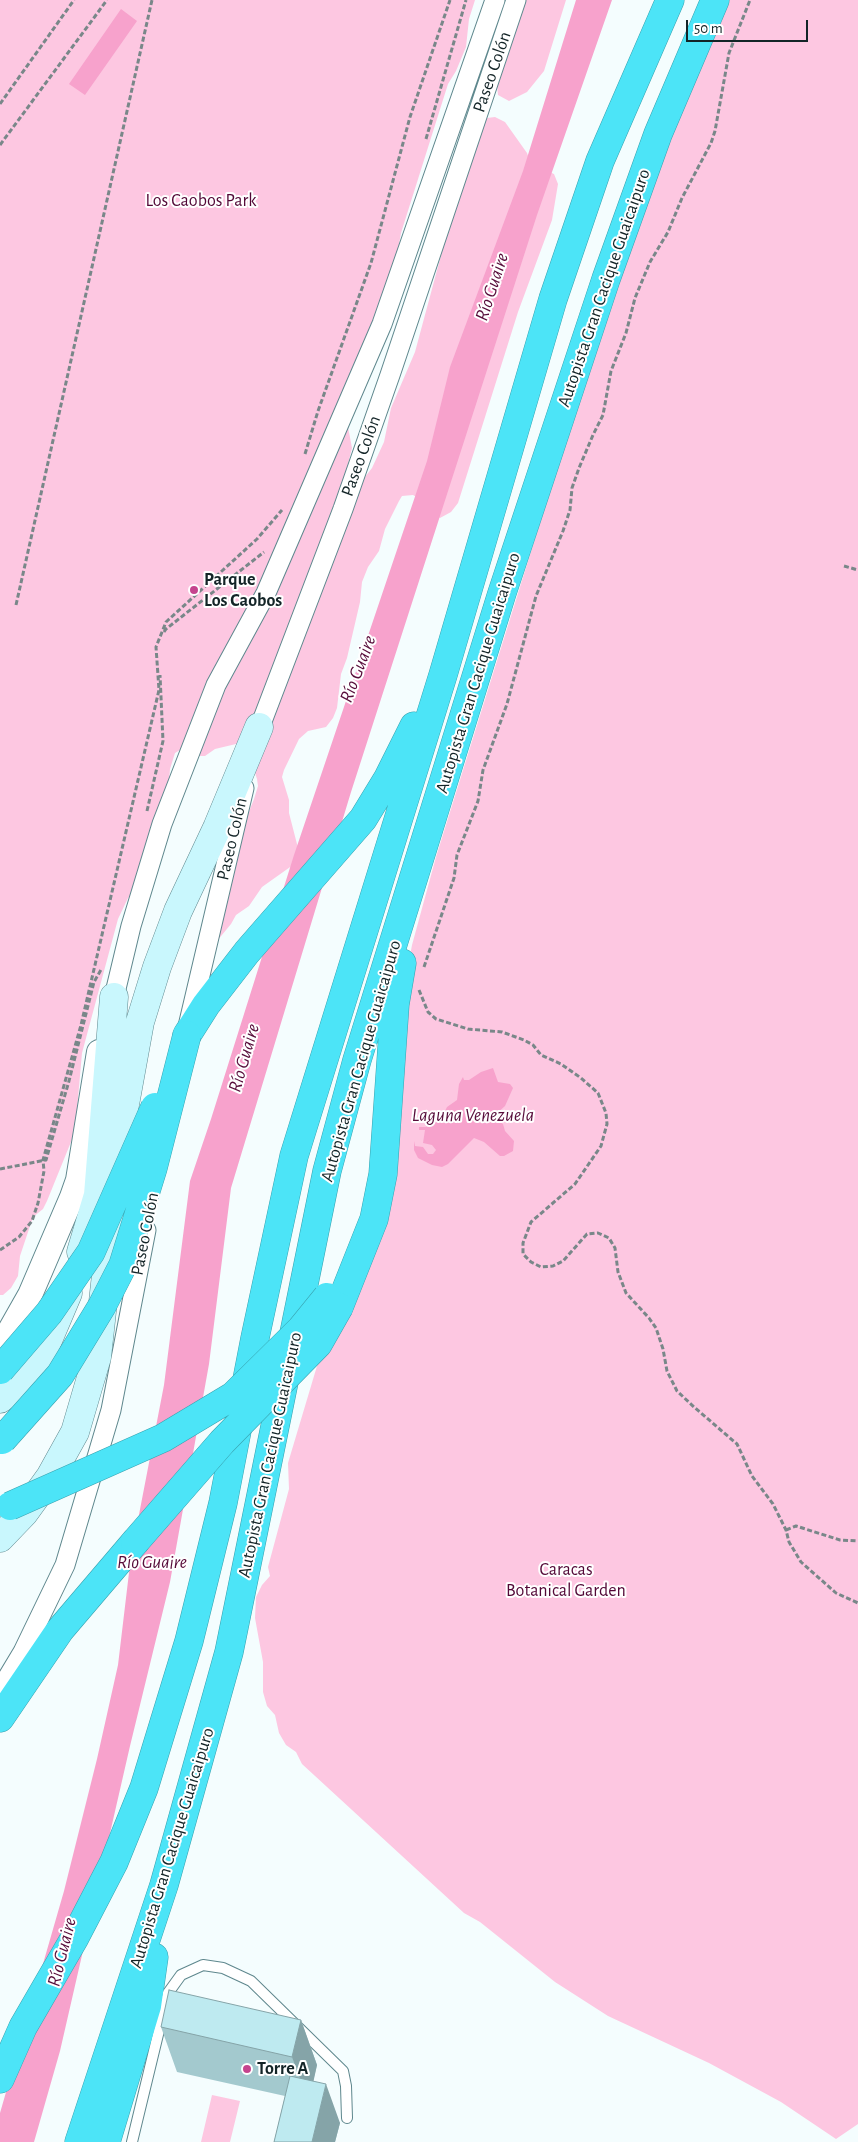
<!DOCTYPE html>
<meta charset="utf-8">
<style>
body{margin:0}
#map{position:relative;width:858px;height:2142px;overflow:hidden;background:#f4fdfe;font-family:"Alegreya Sans",sans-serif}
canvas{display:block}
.scale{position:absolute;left:686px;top:20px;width:122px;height:22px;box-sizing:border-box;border:2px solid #132427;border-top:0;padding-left:6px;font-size:15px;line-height:18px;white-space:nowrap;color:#132427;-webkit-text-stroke:4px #fff;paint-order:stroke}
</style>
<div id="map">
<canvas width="858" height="2142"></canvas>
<div class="scale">50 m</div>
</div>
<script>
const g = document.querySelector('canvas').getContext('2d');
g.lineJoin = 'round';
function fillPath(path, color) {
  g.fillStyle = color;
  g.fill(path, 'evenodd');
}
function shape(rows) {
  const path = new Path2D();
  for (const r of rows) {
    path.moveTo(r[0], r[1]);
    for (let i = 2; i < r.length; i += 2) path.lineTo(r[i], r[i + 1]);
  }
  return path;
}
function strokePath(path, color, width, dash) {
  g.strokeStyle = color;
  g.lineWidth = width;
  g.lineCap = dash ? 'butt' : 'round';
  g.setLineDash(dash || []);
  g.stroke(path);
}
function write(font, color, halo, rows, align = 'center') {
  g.font = font + ' "Alegreya Sans",sans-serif';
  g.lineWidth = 4;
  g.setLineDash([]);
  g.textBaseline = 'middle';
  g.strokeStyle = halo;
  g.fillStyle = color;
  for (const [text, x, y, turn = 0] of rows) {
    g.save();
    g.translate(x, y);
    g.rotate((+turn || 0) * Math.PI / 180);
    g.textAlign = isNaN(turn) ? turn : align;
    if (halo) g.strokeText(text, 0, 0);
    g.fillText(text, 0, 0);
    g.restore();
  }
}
fillPath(shape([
 [0,0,475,0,469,19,466,47,456,71,448,84,401,233,397,256,348,427,352,448,344,480,361,482,372,468,384,442,391,408,415,352,467,159,482,124,487,118,495,117,505,122,527,153,531,164,554,174,558,184,552,220,518,312,458,503,451,512,440,518,430,512,418,498,413,495,402,496,399,501,385,529,379,551,368,567,362,582,360,602,347,658,341,674,337,708,333,718,326,727,308,731,299,739,284,770,282,777,289,800,289,813,298,848,293,865,262,887,249,906,236,915,231,924,217,941,230,859,254,799,258,786,257,779,246,745,236,744,215,749,205,756,198,756,180,750,175,753,170,769,169,781,171,793,179,809,136,892,128,898,118,919,82,1053,75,1132,47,1201,43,1209,33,1217,20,1256,18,1276,11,1288,3,1295,0,1295],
 [522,0,566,0,544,71,527,92,509,101,498,95,496,76,517,27],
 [729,0,858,0,858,2124,836,2139,781,2102,709,2063,608,2016,555,1982,480,1922,464,1913,302,1764,296,1752,286,1745,279,1733,275,1715,267,1706,263,1692,263,1662,255,1618,256,1597,262,1585,270,1576,268,1567,289,1489,288,1463,317,1366,332,1331,343,1321,412,945,436,857,561,455,654,172],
 [212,2095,240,2101,230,2142,201,2142]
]), '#fdc7e1');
fillPath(shape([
 [576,0,612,0,537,215,351,792,231,1188,209,1364,170,1582,130,1746,60,2051,34,2142,0,2142,0,2113,64,1891,97,1759,118,1665,131,1556,164,1385,190,1181,211,1119,294,855,427,461,450,367,523,171],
 [121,9,137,21,85,95,69,84],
 [493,1068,498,1082,510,1084,513,1088,505,1106,496,1114,494,1118,503,1124,505,1131,514,1141,513,1151,504,1156,500,1156,484,1142,474,1138,448,1164,442,1167,432,1165,418,1158,414,1150,414,1141,415,1146,423,1147,428,1154,433,1154,436,1150,432,1145,423,1143,425,1130,419,1130,419,1127,426,1127,431,1123,440,1121,447,1107,457,1100,459,1084,463,1077,464,1080,469,1080,481,1072]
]), '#f7a2cc');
const service = shape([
 [132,2142,168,1993,181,1975,203,1965,223,1968,251,1981,343,2071,346,2086,347,2118]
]);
const minor = shape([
 [256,737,343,509,390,375,516,0],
 [114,997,131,926,162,824,216,685,266,593,382,324,495,0],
 [189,1022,244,788],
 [0,1690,23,1652,65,1565,111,1410,146,1230]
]);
const tertiary = shape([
 [0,1343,5,1339,30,1295,72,1197,78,1180,99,1052]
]);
const secondary = shape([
 [81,1252,98,1195,114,997],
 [0,1399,19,1384,43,1352,68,1293],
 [0,1538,24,1513,50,1477,75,1432,97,1357,124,1110,140,1022,157,967,178,911,217,828,259,727]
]);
const motorway = shape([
 [187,1035,206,1005,247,952,363,819,388,778,414,726],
 [339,1307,374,1219,383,1174,395,1004,402,963],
 [0,1718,60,1630,135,1542],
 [0,2079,23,2027,74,1939,114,1862,144,1788,189,1641,223,1503,255,1338,294,1156,443,675,553,299,600,161,670,0],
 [79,2142,164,1885,229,1652,327,1171,357,1060,502,593,606,279,658,134,715,0],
 [106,2142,147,2006,154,1957]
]);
strokePath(service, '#5e878d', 12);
strokePath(minor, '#5e878d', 21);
strokePath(tertiary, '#5e878d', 26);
strokePath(secondary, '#5e878d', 29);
strokePath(motorway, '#38a1ae', 29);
strokePath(shape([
 [0,104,74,0],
 [426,139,466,0],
 [0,145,107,0],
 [305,454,318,411,371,263,410,117,450,0],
 [844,566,858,570],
 [16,605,152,0],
 [164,632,166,629,264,552],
 [147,811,163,741,160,675],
 [424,967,454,878,457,855,478,801,483,770,507,704,536,596,563,531,570,510,572,488,579,468,593,435,603,415,611,371,626,333,635,298,650,262,668,232,682,198,711,143,715,131,729,53,750,0],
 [419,990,428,1012,436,1019,468,1029,502,1032,524,1040,533,1045,541,1055,561,1064,581,1078,598,1093,606,1113,607,1124,601,1146,575,1184,531,1222,523,1243,523,1254,531,1262,541,1267,553,1266,563,1261,587,1234,598,1233,609,1238,615,1248,618,1272,626,1293,649,1318,656,1328,663,1349,667,1371,677,1391,694,1407,737,1444,752,1476,773,1504,786,1530,789,1542,801,1562,836,1593,858,1603],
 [0,1169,46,1160,69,1081,94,982,102,968],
 [0,1250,19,1237,32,1221,38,1203,44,1171,43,1160,81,1025,159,690,156,647,166,622,257,539,282,510],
 [786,1530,796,1526,840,1540,858,1541]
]), '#798789', 3, [5, 2.5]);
strokePath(service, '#fff', 10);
strokePath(minor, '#fff', 19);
strokePath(tertiary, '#fff', 24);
strokePath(secondary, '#c9f7fd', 28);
strokePath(motorway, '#4ce4f7', 28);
const motorwayBridge = shape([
 [0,1370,49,1313,91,1252,155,1107],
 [2,1440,60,1375,102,1306,123,1265,153,1168,187,1035],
 [10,1506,163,1438,233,1396,301,1329,327,1297],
 [135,1542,222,1442,318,1344,339,1307]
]);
strokePath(motorwayBridge, '#38a1ae', 29, []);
strokePath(motorwayBridge, '#4ce4f7', 28);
fillPath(shape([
 [301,2020,317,2065,313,2081,340,2123,335,2142,274,2142,285,2096,177,2072,161,2027]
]), '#a3c9ce');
fillPath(shape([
 [301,2020,317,2065,309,2102,292,2057],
 [326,2084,340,2123,335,2142,312,2142]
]), '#85a4a8');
const building = shape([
 [169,1990,301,2020,292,2057,161,2027,169,1990],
 [290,2076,326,2084,312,2142,274,2142,290,2076]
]);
fillPath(building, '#beeaf0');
strokePath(building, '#85a4a8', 1);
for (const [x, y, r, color] of [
 [194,590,5,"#c5448e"],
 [247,2069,5,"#c5448e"]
]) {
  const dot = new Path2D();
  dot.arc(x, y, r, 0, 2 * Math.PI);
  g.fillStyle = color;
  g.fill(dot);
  strokePath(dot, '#fff', 2);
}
write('18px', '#132427', '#fff', [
 ["Paseo Colón",492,72,-71],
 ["Autopista Gran Cacique Guaicaipuro",604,288,-71],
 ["Paseo Colón",361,456,-70],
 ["Autopista Gran Cacique Guaicaipuro",478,673,-73],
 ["Paseo Colón",232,839,-77],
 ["Autopista Gran Cacique Guaicaipuro",361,1061,-74],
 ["Paseo Colón",145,1234,-79],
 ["Autopista Gran Cacique Guaicaipuro",270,1455,-78],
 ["Autopista Gran Cacique Guaicaipuro",172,1848,-73]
]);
write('18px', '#520736', '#fff', [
 ["Los Caobos Park",201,201],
 ["Caracas",566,1570],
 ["Botanical Garden",566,1591]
]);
write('bold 18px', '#132427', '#fff', [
 ["Parque",204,580],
 ["Los Caobos",204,601],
 ["Torre A",257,2069]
], 'left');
write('italic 19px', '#570c3a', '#fff', [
 ["Río Guaire",492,287,-72],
 ["Río Guaire",358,669,-69],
 ["Río Guaire",244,1058,-74],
 ["Laguna Venezuela",473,1115],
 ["Río Guaire",152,1562],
 ["Río Guaire",62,1952,-76]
]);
</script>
